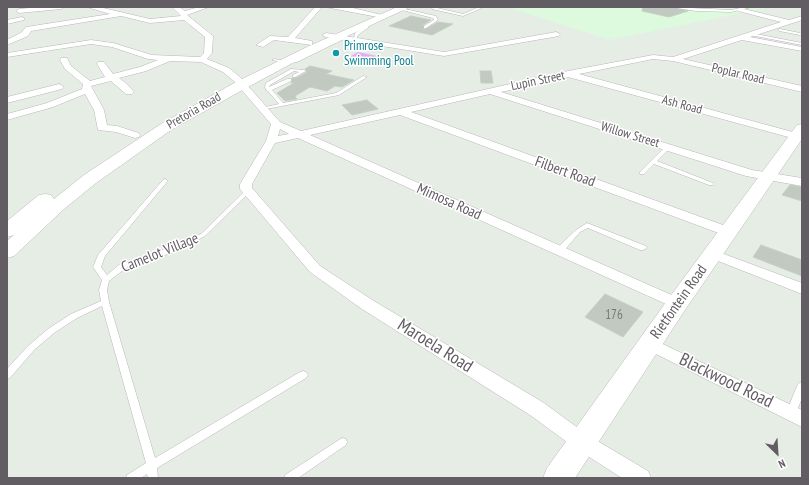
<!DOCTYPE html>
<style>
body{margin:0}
#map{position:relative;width:809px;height:485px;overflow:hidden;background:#e5ede5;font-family:"PT Sans Narrow",sans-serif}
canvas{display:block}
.frame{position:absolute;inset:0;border:8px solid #625c63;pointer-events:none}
.north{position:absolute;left:757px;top:433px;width:40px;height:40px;-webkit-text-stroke:3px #fff;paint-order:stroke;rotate:155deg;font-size:11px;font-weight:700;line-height:16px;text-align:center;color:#625c63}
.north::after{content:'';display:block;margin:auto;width:14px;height:18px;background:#625c63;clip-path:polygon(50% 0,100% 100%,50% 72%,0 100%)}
</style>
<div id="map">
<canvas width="809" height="485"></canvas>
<div class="frame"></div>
<div class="north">N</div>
</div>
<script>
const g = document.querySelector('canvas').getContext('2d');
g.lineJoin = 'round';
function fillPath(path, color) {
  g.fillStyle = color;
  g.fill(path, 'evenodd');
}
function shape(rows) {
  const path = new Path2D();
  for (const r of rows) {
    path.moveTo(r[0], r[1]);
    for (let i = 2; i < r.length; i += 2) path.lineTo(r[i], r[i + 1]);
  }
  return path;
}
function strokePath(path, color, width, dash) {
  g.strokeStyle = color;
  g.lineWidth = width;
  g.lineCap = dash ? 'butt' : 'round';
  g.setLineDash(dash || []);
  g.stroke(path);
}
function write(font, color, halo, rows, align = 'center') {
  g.font = font + ' "PT Sans Narrow",sans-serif';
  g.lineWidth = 3;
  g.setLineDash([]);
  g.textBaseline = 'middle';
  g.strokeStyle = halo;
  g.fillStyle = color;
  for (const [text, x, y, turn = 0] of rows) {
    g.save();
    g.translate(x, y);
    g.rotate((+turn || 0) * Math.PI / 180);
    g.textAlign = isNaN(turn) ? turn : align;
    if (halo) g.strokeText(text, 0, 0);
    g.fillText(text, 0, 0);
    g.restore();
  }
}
fillPath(shape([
 [507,7,771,7,610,40]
]), '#ddfadf');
fillPath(shape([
 [358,52,386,58,373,66,344,60]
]), '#e3acf5');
const building = shape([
 [643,7,669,7,688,11,669,17,642,11,643,7],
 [411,16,431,20,423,25,424,30,438,22,453,24,432,35,389,26,411,16],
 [310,66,332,71,326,74,354,80,342,87,335,86,327,91,310,87,295,96,297,99,285,101,277,93,294,83,291,83,292,78,296,78,307,72,305,69,310,66],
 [480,71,491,71,493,83,481,83,480,71],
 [367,100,378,109,352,115,342,105,367,100],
 [790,185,802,187,802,201,782,195,790,185],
 [761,245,802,260,802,276,753,257,761,245],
 [605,294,643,312,623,337,585,317,605,294]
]);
fillPath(building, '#c1c9c1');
strokePath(building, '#c4d1c3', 1);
const lane = shape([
 [390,7,396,7,436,16,438,20,426,28,424,28,424,26,434,20,433,18,390,7],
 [433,7,463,14,479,7,482,8,463,16,432,9,433,7],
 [670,7,731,10,745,7,752,7,731,12,696,11,670,7],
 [362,24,364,24,369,27,358,35,356,39,354,39,355,33,364,27,362,26,362,24],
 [780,29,800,33,802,34,800,35,779,31,779,29,780,29],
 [751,33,802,43,802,45,750,35,749,34,751,33],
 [345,36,348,37,297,62,286,63,272,60,274,59,286,61,295,60,345,36],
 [291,69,304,70,306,71,295,77,293,77,293,75,299,72,294,71,270,85,269,87,287,79,291,79,291,81,272,90,283,103,336,93,363,76,367,77,339,95,261,110,261,108,279,104,268,91,266,90,265,87,266,83,291,69],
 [668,145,671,147,657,161,713,183,714,184,713,185,709,185,654,164,644,174,640,174,640,172,666,146,668,145],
 [165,179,168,181,167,182,105,256,101,267,107,275,120,264,168,248,201,234,245,191,249,191,250,192,205,236,174,252,126,268,109,281,107,290,109,302,155,458,300,372,303,371,306,372,308,375,306,378,157,468,158,478,148,478,147,474,141,478,126,478,127,475,146,463,102,306,77,318,54,333,34,350,10,378,7,379,7,369,28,346,48,329,71,314,101,301,99,290,102,280,93,267,98,255,163,180,165,179],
 [587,223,646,246,647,248,643,250,640,250,588,228,580,232,562,253,556,253,555,251,556,249,576,230,587,223],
 [802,382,802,398,796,413,794,416,791,417,788,416,786,413,797,386,799,383,802,382],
 [342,438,346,439,347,442,346,445,298,478,284,478,285,475,342,438]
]);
const street = shape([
 [40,7,64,7,61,9,19,13,16,11,19,9,40,7],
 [87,7,99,7,150,19,181,16,172,7,179,7,185,11,199,7,209,7,187,15,213,36,212,53,207,59,229,68,240,77,280,122,301,131,568,71,653,55,673,57,781,22,738,11,737,10,740,8,789,20,802,16,802,20,750,37,802,47,802,51,742,40,683,59,802,86,802,92,673,61,653,59,579,74,800,134,801,136,800,138,792,138,568,77,501,92,752,170,802,178,802,186,746,176,490,94,411,112,734,229,736,232,734,235,724,235,400,115,310,135,683,300,685,304,683,308,677,309,298,138,275,143,252,184,252,188,320,266,374,301,544,403,589,436,648,471,651,478,622,478,575,448,530,415,362,309,310,272,240,189,240,184,266,141,271,124,234,81,223,72,201,62,170,61,146,71,119,78,127,84,134,92,132,94,126,94,111,81,91,86,104,110,107,125,117,126,139,133,140,135,139,137,135,138,116,132,98,130,94,110,85,94,53,107,7,120,7,114,47,103,82,89,83,84,65,69,60,60,61,58,67,58,71,66,90,81,105,77,97,64,98,62,104,62,113,74,140,67,158,60,148,59,112,47,91,44,7,57,7,53,91,40,113,43,152,55,200,57,204,53,205,37,184,20,150,23,121,16,31,31,28,36,7,45,7,40,22,32,26,27,110,14,87,7],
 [280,129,289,134,278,136,280,129],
 [315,7,322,7,295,38,312,41,312,45,274,40,263,47,256,45,270,36,288,37,315,7],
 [325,7,349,7,386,16,383,18,325,7],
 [22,17,24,18,24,20,7,24,7,20,22,17],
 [556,32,560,34,559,36,444,56,326,37,322,35,326,33,444,52,556,32],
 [59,84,64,87,62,89,7,103,7,97,59,84],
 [713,250,802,283,802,294,708,257,706,254,708,251,713,250],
 [650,338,802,410,802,427,644,348,641,344,644,340,650,338]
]);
const secondary = shape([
 [397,7,410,7,315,51,246,88,171,130,96,183,64,209,14,256,7,258,7,241,14,235,7,237,7,221,39,195,45,194,51,195,54,199,84,175,161,124,236,82,307,47,397,7],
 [802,124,802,139,685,310,575,478,543,478,547,468,669,298,797,125,802,124]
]);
strokePath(lane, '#bab5ba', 1);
strokePath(street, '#bab5ba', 1);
strokePath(secondary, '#bcb6bd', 1);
fillPath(lane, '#fff');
fillPath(street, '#fff');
fillPath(secondary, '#fff');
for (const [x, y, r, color] of [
 [336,53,4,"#0f9aa8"]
]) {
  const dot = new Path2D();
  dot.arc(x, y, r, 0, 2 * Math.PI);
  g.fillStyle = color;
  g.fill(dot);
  strokePath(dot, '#fff', 1.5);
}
write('13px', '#0d838f', '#fff', [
 ["Primrose",344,46],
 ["Swimming Pool",344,61]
], 'left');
write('13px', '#625c63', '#fff', [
 ["Poplar Road",738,74,13],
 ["Lupin Street",538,81,-12],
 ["Ash Road",682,105,15],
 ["Pretoria Road",194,111,-30],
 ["Willow Street",630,135,17]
]);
write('13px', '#7a777a', null, [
 ["176",614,315]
]);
write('15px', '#625c63', '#fff', [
 ["Filbert Road",565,172,20],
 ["Mimosa Road",449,202,24],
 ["Camelot Village",160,253,-22],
 ["Rietfontein Road",679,302,-55]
]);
write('18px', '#625c63', '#fff', [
 ["Maroela Road",435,346,32],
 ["Blackwood Road",726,381,26]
]);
</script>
